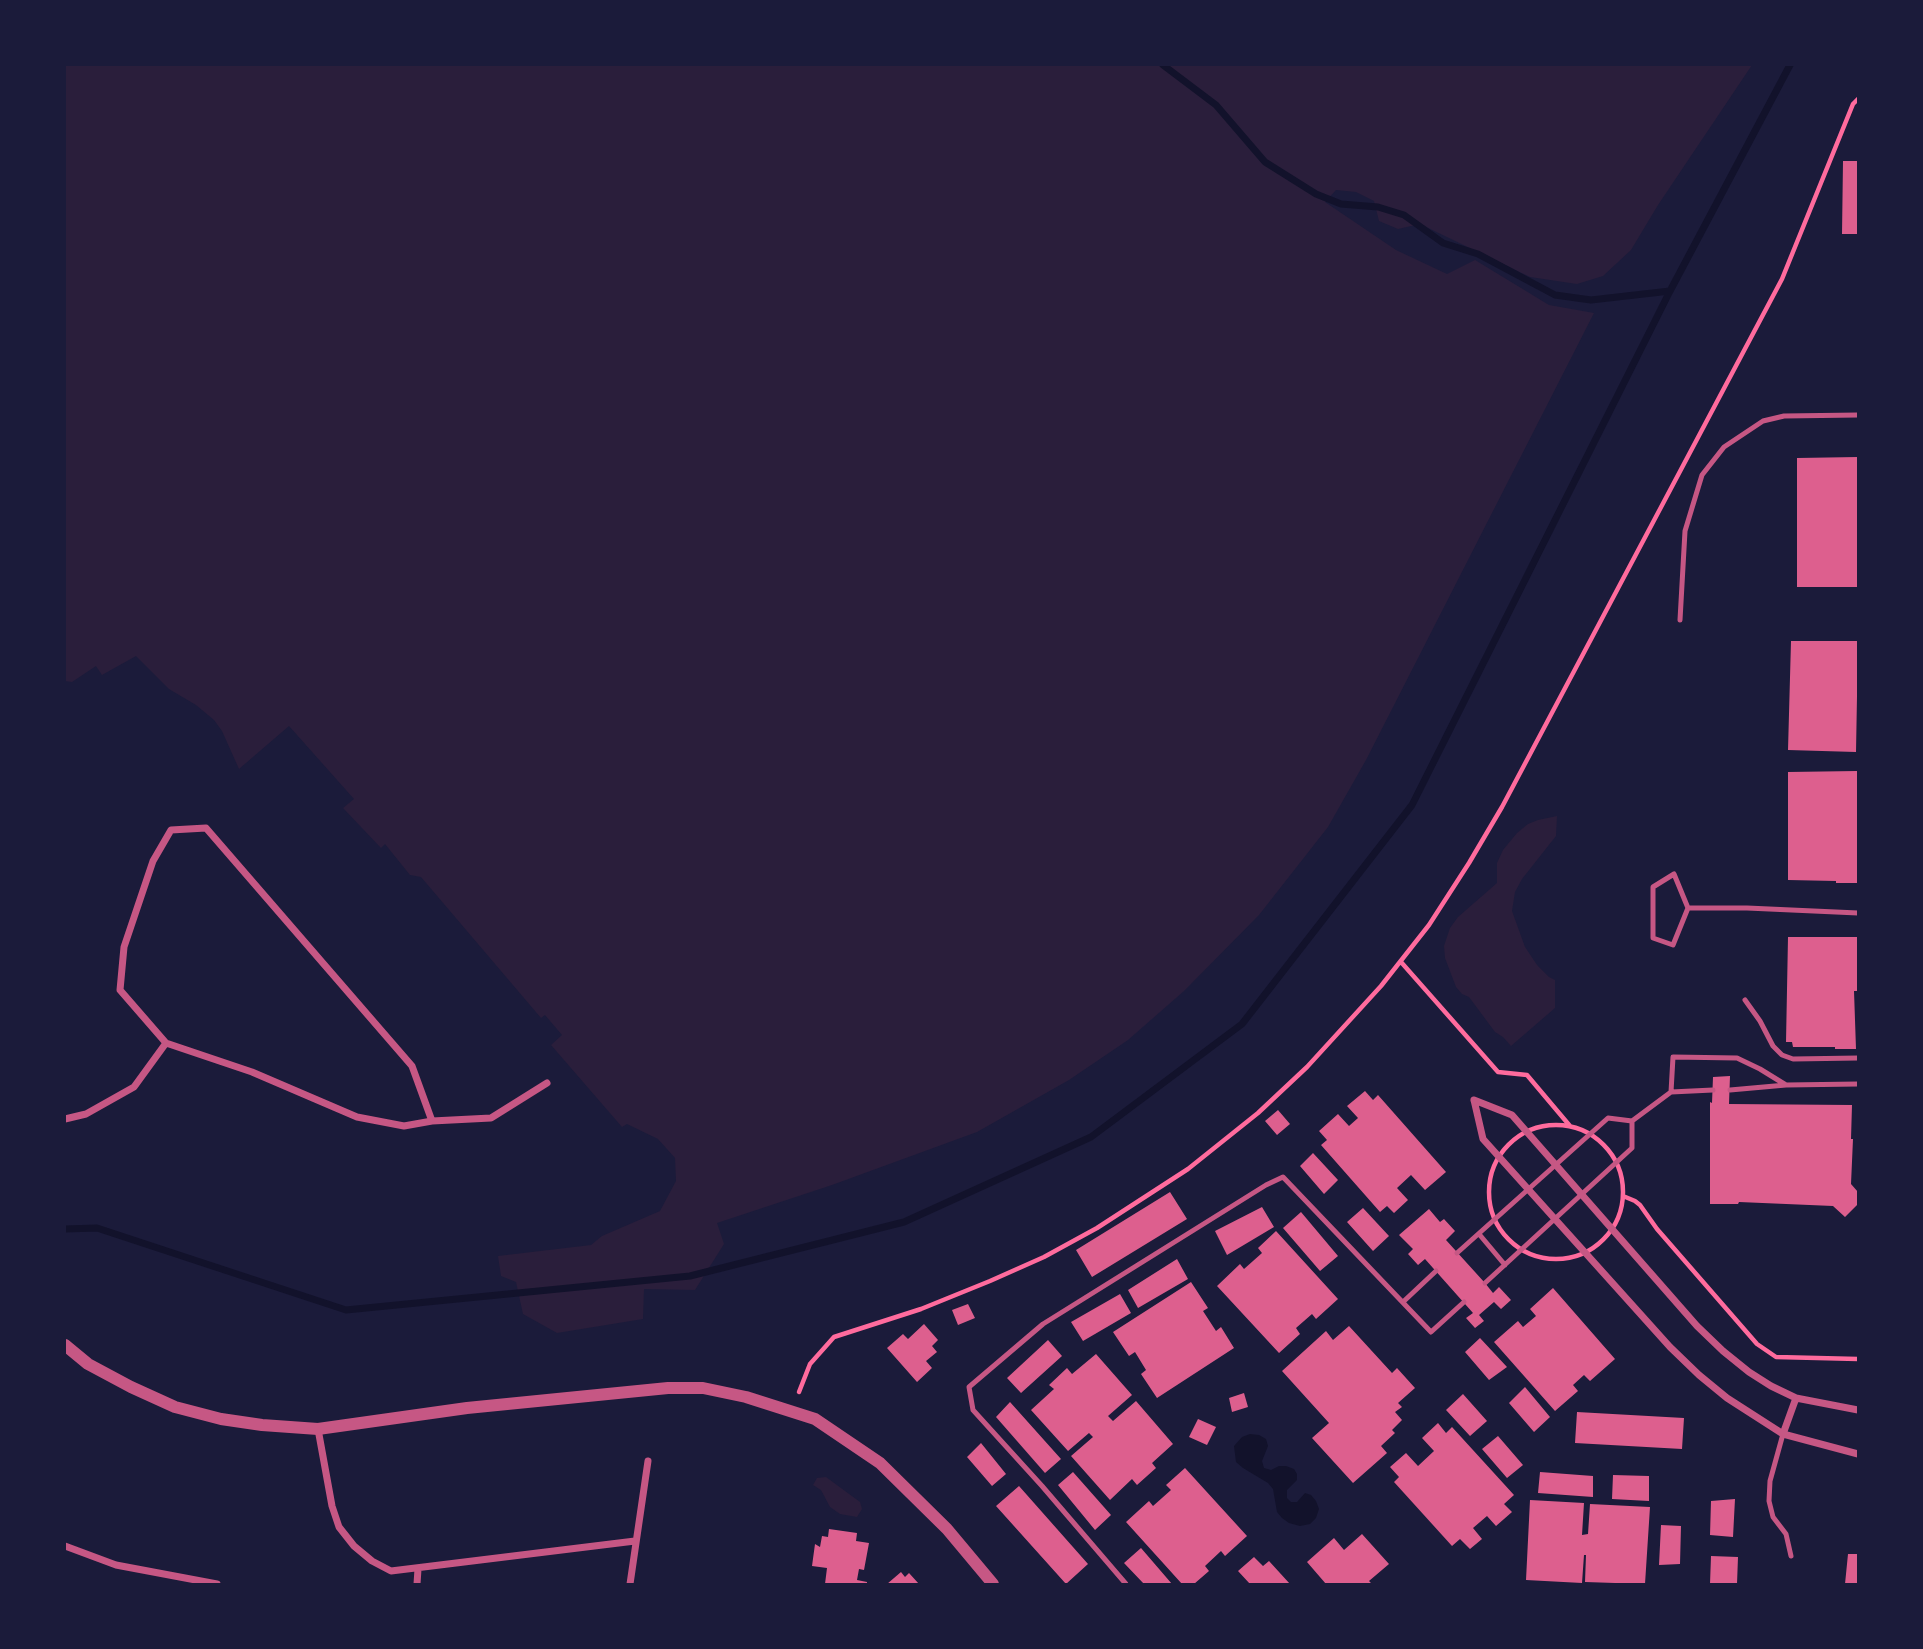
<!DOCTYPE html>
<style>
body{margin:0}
#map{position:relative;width:1923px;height:1649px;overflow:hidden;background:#1b1b3a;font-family:"Golos Text",sans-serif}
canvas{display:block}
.frame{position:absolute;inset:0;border:66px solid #1b1b3a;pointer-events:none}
</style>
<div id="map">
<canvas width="1923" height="1649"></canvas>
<div class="frame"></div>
</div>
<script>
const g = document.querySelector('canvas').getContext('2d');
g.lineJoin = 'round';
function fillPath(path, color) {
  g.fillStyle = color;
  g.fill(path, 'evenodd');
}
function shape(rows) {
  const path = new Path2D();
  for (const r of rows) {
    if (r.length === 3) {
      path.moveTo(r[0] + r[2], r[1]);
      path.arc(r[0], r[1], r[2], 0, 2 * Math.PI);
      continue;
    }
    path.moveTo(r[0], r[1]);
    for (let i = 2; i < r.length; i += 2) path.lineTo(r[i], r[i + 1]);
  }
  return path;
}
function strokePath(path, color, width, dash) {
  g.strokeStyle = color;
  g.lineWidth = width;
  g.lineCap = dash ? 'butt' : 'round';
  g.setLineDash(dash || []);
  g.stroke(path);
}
fillPath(shape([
 [65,65,1752,65,1658,205,1631,250,1603,276,1577,284,1530,277,1420,224,1398,229,1379,221,1374,201,1356,192,1336,190,1325,202,1396,250,1447,274,1475,260,1549,305,1594,313,1366,760,1328,827,1259,915,1184,991,1128,1040,1069,1080,977,1132,832,1185,717,1223,724,1244,695,1290,644,1289,643,1319,557,1333,523,1314,516,1282,501,1276,498,1256,591,1245,602,1236,660,1211,676,1181,675,1158,658,1139,627,1124,622,1127,551,1045,562,1035,545,1015,541,1018,421,877,410,875,385,844,381,848,343,808,354,799,289,726,239,769,222,731,214,720,196,705,169,689,136,656,102,675,96,666,72,682,65,681],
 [1557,816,1556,836,1522,879,1515,892,1512,911,1525,947,1537,965,1549,977,1555,980,1555,1008,1511,1046,1503,1037,1495,1032,1469,997,1462,994,1456,987,1445,958,1444,946,1450,928,1458,917,1497,883,1497,863,1503,850,1517,833,1528,824,1538,820],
 [826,1477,860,1502,862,1509,857,1517,840,1514,830,1507,821,1490,813,1485,817,1478]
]), '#2a1e3b');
fillPath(shape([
 [1250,1434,1259,1435,1266,1439,1268,1446,1262,1461,1264,1468,1271,1470,1279,1466,1286,1466,1294,1469,1297,1474,1297,1480,1287,1490,1287,1498,1291,1502,1297,1502,1305,1493,1311,1495,1316,1501,1319,1509,1316,1518,1310,1524,1300,1526,1289,1523,1282,1518,1277,1512,1273,1489,1268,1483,1243,1468,1236,1462,1234,1446,1242,1437]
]), '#12122b');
strokePath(shape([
 [1163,65,1216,105,1265,162,1316,194,1341,204,1378,207,1404,215,1443,243,1478,254,1555,295,1591,300,1670,291],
 [65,1229,97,1228,346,1310,690,1276,904,1222,1091,1137,1242,1024,1412,805,1670,291,1790,65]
]), '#12122b', 7);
fillPath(shape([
 [1843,161,1858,161,1858,234,1842,234],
 [1858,457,1858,587,1797,587,1797,458],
 [1791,641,1858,641,1856,752,1788,750],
 [1857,771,1858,883,1836,883,1836,881,1788,880,1788,772],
 [1788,937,1857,937,1857,991,1854,991,1856,1049,1835,1049,1835,1047,1793,1047,1792,1042,1786,1042],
 [1730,1076,1729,1104,1852,1105,1851,1139,1853,1139,1851,1184,1858,1192,1858,1204,1845,1217,1833,1206,1739,1202,1738,1204,1710,1204,1710,1102,1712,1103,1713,1077],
 [1365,1091,1373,1100,1378,1095,1446,1172,1425,1190,1411,1175,1397,1188,1408,1200,1394,1213,1387,1206,1380,1212,1321,1145,1327,1140,1319,1131,1338,1114,1349,1126,1358,1118,1347,1106],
 [1278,1110,1290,1124,1277,1135,1265,1121],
 [1313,1153,1338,1180,1324,1194,1300,1166],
 [1170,1192,1187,1219,1092,1277,1076,1250],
 [1262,1207,1274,1227,1227,1255,1215,1231],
 [1363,1208,1389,1236,1373,1251,1347,1222],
 [1429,1209,1440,1222,1444,1219,1455,1231,1446,1240,1485,1283,1493,1293,1499,1287,1511,1300,1501,1309,1494,1302,1479,1315,1484,1321,1475,1328,1466,1318,1473,1313,1425,1259,1418,1265,1408,1254,1413,1249,1399,1235],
 [1301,1212,1338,1256,1320,1271,1283,1228],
 [1276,1231,1338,1299,1316,1319,1312,1314,1296,1328,1300,1334,1279,1353,1217,1286,1240,1264,1244,1269,1262,1253,1258,1248],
 [1177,1259,1188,1279,1138,1308,1128,1290],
 [1191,1282,1208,1308,1203,1311,1216,1331,1221,1327,1234,1348,1157,1398,1141,1374,1146,1370,1135,1352,1129,1356,1113,1332],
 [1553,1288,1615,1359,1590,1381,1584,1375,1573,1385,1578,1391,1555,1411,1494,1342,1518,1321,1523,1327,1536,1316,1530,1309],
 [1120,1294,1131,1313,1083,1341,1071,1322],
 [968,1304,975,1318,958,1325,952,1310],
 [924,1324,938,1340,932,1346,937,1352,926,1361,932,1368,917,1382,887,1348,903,1334,908,1339],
 [1349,1326,1392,1373,1397,1368,1415,1388,1398,1403,1402,1407,1395,1412,1402,1420,1392,1430,1395,1433,1381,1446,1387,1453,1353,1483,1312,1438,1329,1423,1282,1371,1326,1331,1333,1340],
 [1480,1338,1507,1367,1489,1380,1465,1352],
 [1048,1340,1062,1356,1021,1393,1007,1378],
 [1096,1354,1132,1395,1108,1416,1113,1421,1136,1401,1173,1444,1152,1463,1156,1468,1137,1485,1132,1479,1110,1500,1071,1456,1093,1437,1089,1433,1068,1451,1031,1410,1054,1389,1049,1385,1067,1368,1072,1374],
 [1525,1387,1550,1417,1534,1432,1509,1403],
 [1244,1393,1248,1407,1232,1412,1229,1398],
 [1463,1394,1487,1421,1470,1436,1446,1410],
 [1010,1402,1061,1459,1045,1473,996,1417],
 [1577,1412,1684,1418,1682,1449,1575,1443],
 [1198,1419,1216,1427,1207,1445,1189,1437],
 [1438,1423,1446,1433,1452,1427,1514,1495,1504,1504,1512,1512,1496,1526,1487,1516,1473,1528,1482,1539,1470,1549,1460,1539,1452,1546,1394,1482,1399,1477,1390,1467,1406,1453,1418,1466,1434,1451,1422,1438],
 [1498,1436,1523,1465,1507,1478,1482,1449],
 [981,1443,1006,1474,992,1486,967,1457],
 [1185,1468,1247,1536,1225,1556,1221,1551,1205,1566,1209,1571,1194,1584,1182,1584,1126,1522,1149,1501,1153,1506,1171,1490,1166,1485],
 [1073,1472,1111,1515,1095,1530,1058,1485],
 [1540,1472,1593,1476,1593,1497,1538,1493],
 [1613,1475,1649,1476,1649,1501,1612,1499],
 [1019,1486,1088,1564,1066,1584,996,1506],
 [1735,1499,1733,1537,1710,1535,1711,1501],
 [1530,1500,1584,1503,1582,1535,1588,1534,1590,1504,1650,1507,1645,1584,1585,1582,1586,1555,1584,1555,1582,1583,1526,1580],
 [1661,1525,1681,1526,1680,1564,1659,1565],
 [829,1529,857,1533,856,1541,869,1543,864,1570,859,1569,857,1580,867,1582,867,1584,825,1584,827,1568,812,1566,815,1544,820,1547,822,1536,828,1537],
 [1362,1534,1389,1564,1369,1581,1372,1584,1326,1584,1307,1562,1334,1538,1344,1550],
 [1141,1548,1172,1584,1144,1584,1124,1563],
 [1848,1554,1858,1554,1858,1584,1845,1584],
 [1711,1556,1738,1557,1737,1584,1710,1584],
 [1254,1557,1263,1566,1269,1561,1290,1584,1250,1584,1238,1571],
 [901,1572,905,1577,909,1573,919,1584,887,1584]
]), '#dd5f8e');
strokePath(shape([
 [1401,962,1498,1072,1527,1075,1570,1126],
 [1556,1192,67],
 [1623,1196,1635,1201,1640,1205,1657,1229,1757,1344,1776,1357,1858,1359],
 [799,1392,810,1364,834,1337,921,1309,990,1281,1044,1257,1097,1228,1188,1169,1258,1113,1307,1067,1381,986,1429,925,1469,863,1502,807,1782,279,1853,104,1858,99]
]), '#ff6b9d', 4.5);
strokePath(shape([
 [1680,620,1685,531,1702,475,1724,447,1763,421,1784,416,1858,415],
 [1674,874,1688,908,1673,945,1653,938,1653,887,1674,874],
 [1688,908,1747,908,1858,913],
 [1745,1000,1760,1021,1773,1046,1782,1055,1793,1059,1858,1058],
 [1730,1090,1786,1085],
 [1671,1092,1673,1057,1737,1058,1760,1069,1786,1085,1858,1084],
 [1479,1234,1505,1265],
 [1457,1253,1608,1118,1632,1121,1671,1092,1713,1090],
 [1485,1283,1632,1148,1632,1121],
 [1403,1302,1436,1271],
 [1783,1434,1770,1481,1769,1501,1773,1517,1786,1534,1791,1556],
 [1126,1584,1042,1486,973,1410,969,1387,1043,1324,1266,1185,1283,1177,1431,1332,1464,1302]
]), '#c65784', 5);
strokePath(shape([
 [1474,1100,1483,1139,1670,1347,1699,1375,1727,1398,1783,1434,1858,1454],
 [1474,1100,1512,1115,1697,1326,1723,1351,1749,1372,1771,1386,1796,1398,1858,1410],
 [65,1119,86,1114,134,1087,166,1043],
 [432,1121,412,1066,206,828,171,830,153,861,124,947,120,990,166,1043,252,1072,357,1117,404,1126,432,1121,491,1118,547,1083],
 [318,1429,332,1506,339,1527,354,1546,372,1561,391,1571,635,1541],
 [1783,1434,1796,1398],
 [65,1546,116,1565,217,1584],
 [417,1584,418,1569],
 [630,1584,648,1461]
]), '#c65784', 7);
strokePath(shape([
 [65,1345,88,1364,131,1387,175,1407,221,1419,262,1425,318,1429,467,1408,668,1388,703,1388,746,1397,815,1419,880,1463,947,1529,993,1584]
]), '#c65784', 12);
</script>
